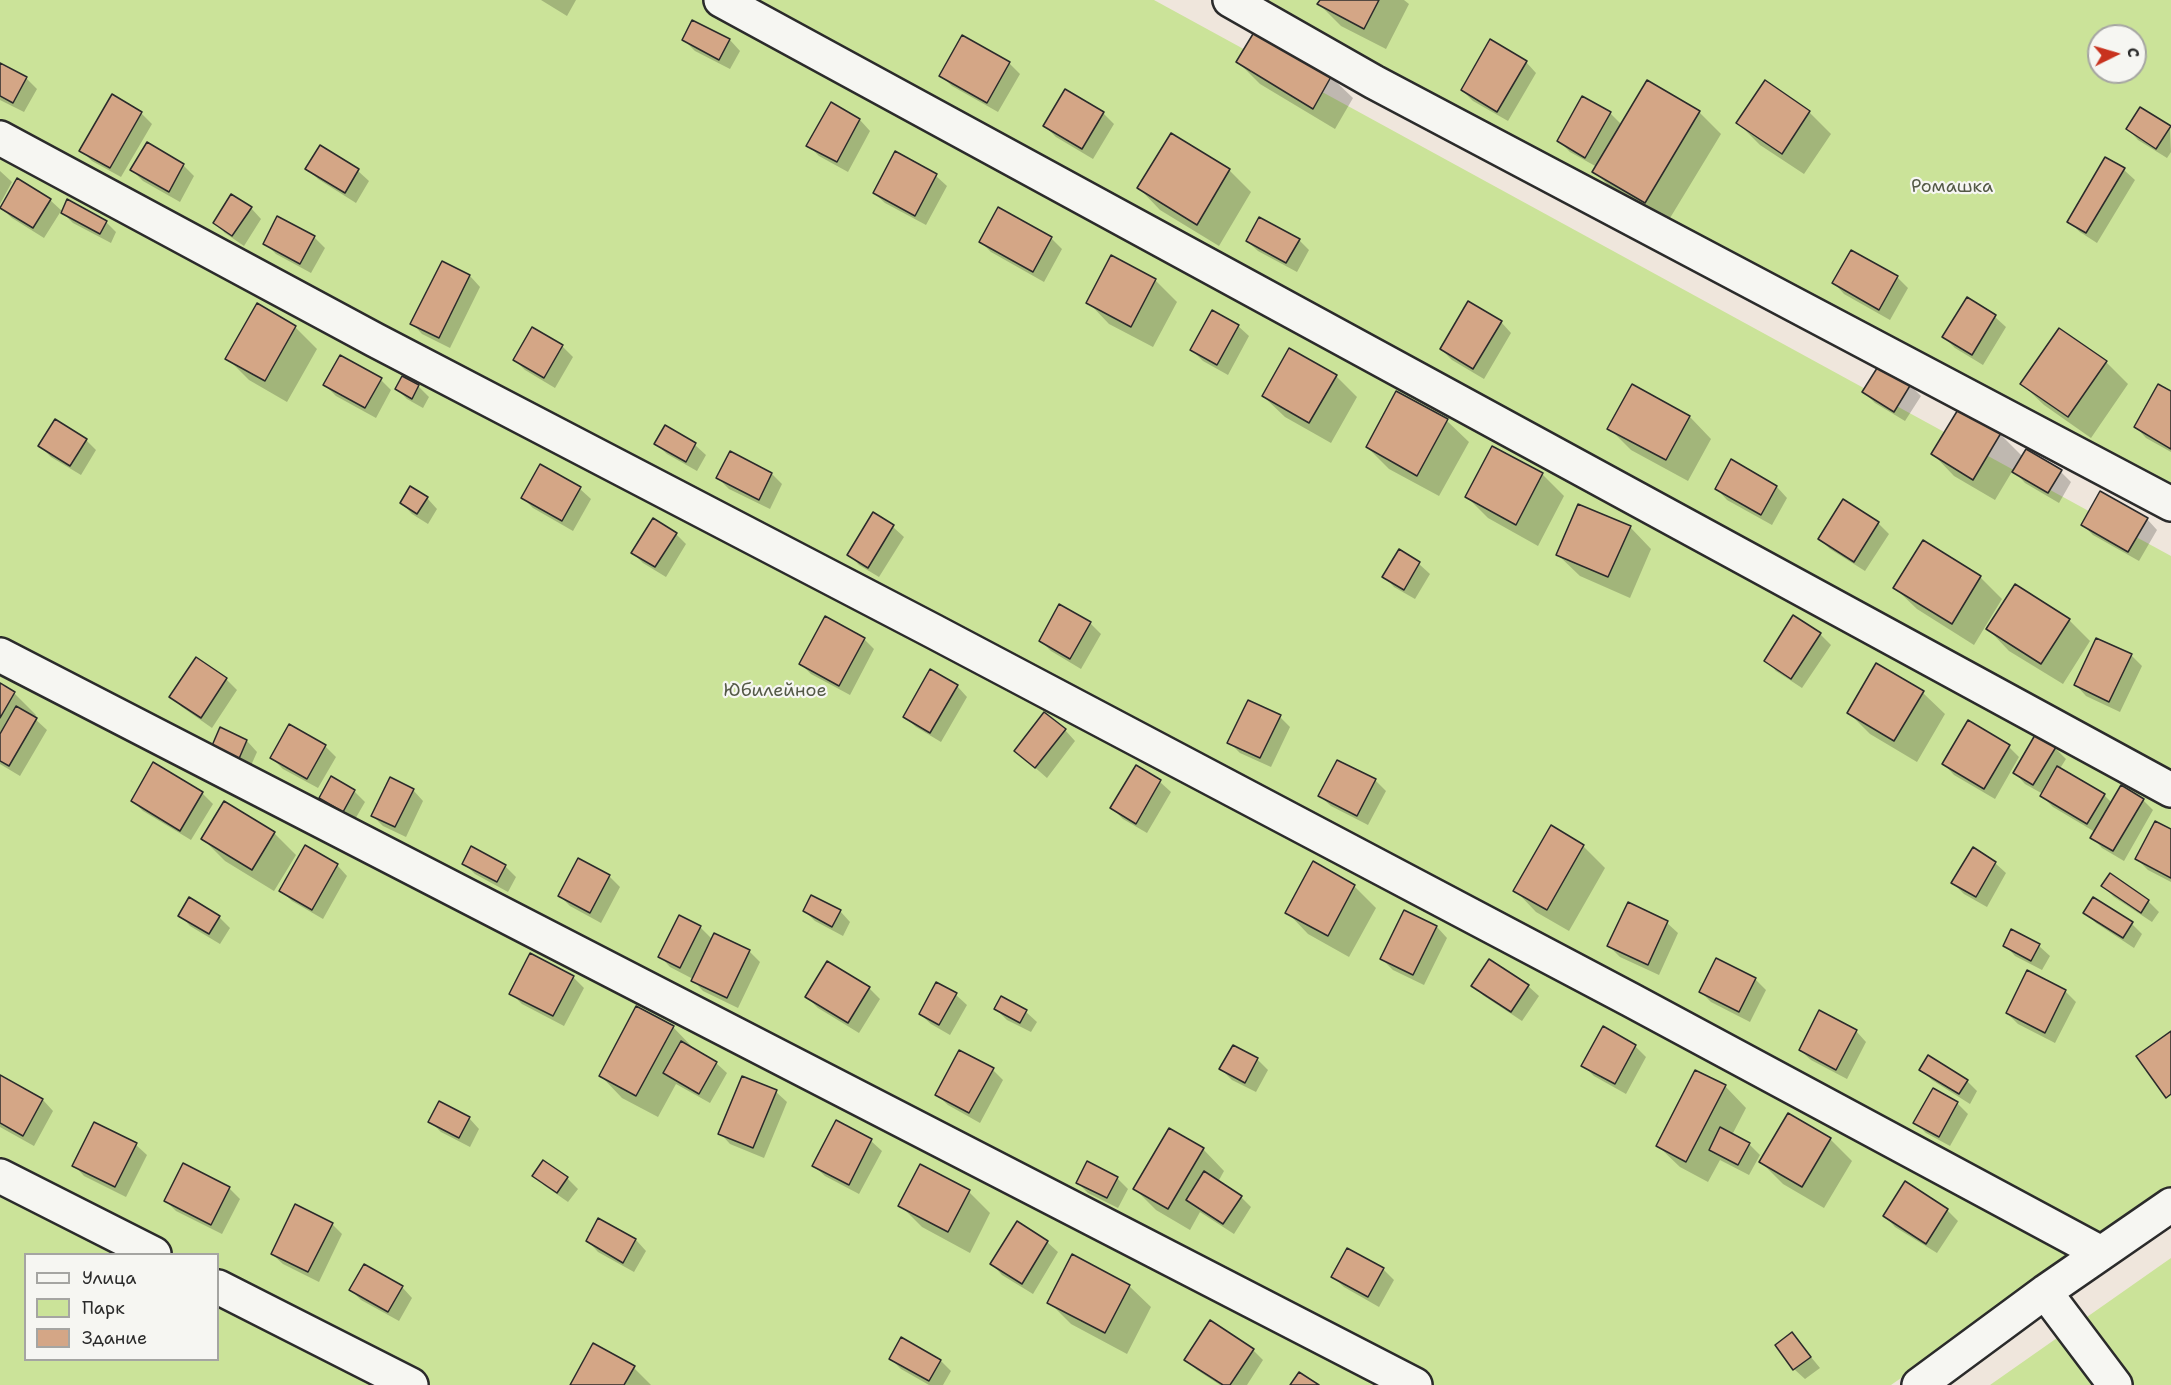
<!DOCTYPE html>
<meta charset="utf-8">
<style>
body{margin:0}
#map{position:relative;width:2171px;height:1385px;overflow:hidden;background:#efe6dc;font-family:"Shantell Sans",sans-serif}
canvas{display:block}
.legend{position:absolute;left:24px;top:1253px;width:195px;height:108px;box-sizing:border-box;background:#f6f6f2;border:2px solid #a5a5a2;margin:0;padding:8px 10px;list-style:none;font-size:18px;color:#2b2b2b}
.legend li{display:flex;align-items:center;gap:12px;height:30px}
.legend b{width:30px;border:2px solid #a5a5a2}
.north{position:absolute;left:2087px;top:24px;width:60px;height:60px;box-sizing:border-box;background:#f6f6f2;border:2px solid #a5a5a2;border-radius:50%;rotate:85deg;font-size:16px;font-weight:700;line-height:24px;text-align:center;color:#2b2b2b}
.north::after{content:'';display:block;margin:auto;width:21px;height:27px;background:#c8321e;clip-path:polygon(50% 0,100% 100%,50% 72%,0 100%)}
</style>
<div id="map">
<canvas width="2171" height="1385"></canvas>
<ul class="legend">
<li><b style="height:8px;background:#f6f6f2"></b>Улица</li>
<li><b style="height:16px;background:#cbe399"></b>Парк</li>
<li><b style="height:16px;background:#d4a686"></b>Здание</li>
</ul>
<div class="north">С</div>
</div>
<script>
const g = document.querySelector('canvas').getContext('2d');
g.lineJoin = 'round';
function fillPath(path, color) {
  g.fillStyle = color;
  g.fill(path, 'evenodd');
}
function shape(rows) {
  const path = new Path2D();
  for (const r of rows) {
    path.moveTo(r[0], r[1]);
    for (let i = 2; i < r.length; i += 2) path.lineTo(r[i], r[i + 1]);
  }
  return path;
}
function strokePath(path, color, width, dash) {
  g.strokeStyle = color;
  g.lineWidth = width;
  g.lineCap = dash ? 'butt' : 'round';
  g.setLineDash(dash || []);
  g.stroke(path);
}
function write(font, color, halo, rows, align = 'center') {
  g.font = font + ' "Shantell Sans",sans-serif';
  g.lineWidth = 4.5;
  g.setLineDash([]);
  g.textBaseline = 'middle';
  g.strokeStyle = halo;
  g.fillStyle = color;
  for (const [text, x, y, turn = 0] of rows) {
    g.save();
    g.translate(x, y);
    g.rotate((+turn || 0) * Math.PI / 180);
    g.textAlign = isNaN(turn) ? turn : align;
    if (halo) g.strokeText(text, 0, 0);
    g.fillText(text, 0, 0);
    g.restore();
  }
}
fillPath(shape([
 [0,0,1154,0,2171,556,2171,1191,1891,1385,0,1385],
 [26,1254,218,1254,218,1360,26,1360],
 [1224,0,2171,0,2171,520],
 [2099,36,2135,36,2135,72,2099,72],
 [2171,1258,2171,1385,1990,1385]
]), '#cbe399');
fillPath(shape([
 [541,0,576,0,567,16],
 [1321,0,1404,0,1409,4,1386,49,1341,26,1319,4],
 [693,22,730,40,740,51,730,69,695,51,684,40],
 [1257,31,1331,77,1353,98,1335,129,1260,84,1238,62],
 [1526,62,1536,73,1508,121,1473,101,1462,90],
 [1009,63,1020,74,998,112,952,86,941,76],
 [0,64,26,78,37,89,24,112,0,100],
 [1648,82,1699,112,1721,134,1667,223,1616,193,1594,171,1597,167,1570,152,1559,141,1583,98,1610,113,1622,125],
 [1809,112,1831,134,1804,174,1760,145,1738,123],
 [141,113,152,124,121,177,92,161,81,150],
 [1103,113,1114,124,1093,159,1056,137,1045,126],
 [860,120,870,131,848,172,819,156,808,145],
 [2170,127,2171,152,2167,158,2138,140,2128,129],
 [1171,135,1230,171,1251,192,1219,246,1160,210,1139,188],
 [320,147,358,171,369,181,356,203,318,179,307,169],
 [895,153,936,176,947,186,926,225,885,203,874,193],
 [2106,159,2124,170,2135,180,2097,243,2080,232,2069,222],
 [183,165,194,176,180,202,143,181,132,170],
 [0,171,12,182,0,204],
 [50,200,63,212,106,222,116,232,111,243,73,223,61,211,44,238,12,218,1,208],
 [251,208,261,219,244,246,225,233,215,223],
 [314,237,325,248,311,273,276,254,265,243],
 [1051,238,1062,249,1044,282,991,252,981,242],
 [1299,240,1309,250,1297,272,1258,251,1247,241],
 [1851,252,1897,277,1908,288,1890,320,1844,294,1834,283],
 [442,263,470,276,480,287,450,348,422,334,412,323],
 [1155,280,1177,302,1153,347,1109,324,1088,302],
 [1968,299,1995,317,2006,327,1983,365,1955,348,1944,337],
 [1501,322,1511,333,1484,379,1452,360,1441,349],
 [1238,326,1249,336,1228,375,1203,361,1192,350],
 [295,327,317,349,287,402,249,380,227,358],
 [533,329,562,346,573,357,555,388,525,370,515,360],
 [2059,330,2106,362,2128,384,2091,438,2044,405,2022,384],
 [1336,376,1357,397,1331,443,1285,417,1263,396],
 [403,378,419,387,429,397,423,408,407,399,397,389],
 [381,380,391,390,376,418,336,396,325,385],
 [1910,385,1921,396,1905,421,1875,403,1864,392],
 [1632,386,1690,417,1711,439,1688,481,1631,450,1609,428],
 [1397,393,1447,421,1469,442,1439,496,1389,469,1367,447],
 [2171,393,2171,452,2146,438,2136,427],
 [665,427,695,445,706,455,697,471,667,454,656,444],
 [2000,434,2023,457,2061,472,2071,482,2059,503,2025,483,2013,470,1995,500,1954,476,1933,454],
 [86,440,96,450,81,475,51,457,40,446],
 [1492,448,1543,475,1564,496,1538,546,1488,518,1466,496],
 [1732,462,1777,487,1787,498,1772,525,1727,500,1717,489],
 [540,466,580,489,591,499,573,531,533,508,523,498],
 [772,474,782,484,770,509,729,489,718,478],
 [427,498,437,509,428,524,412,514,402,503],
 [1843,501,1878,523,1889,534,1865,571,1830,549,1820,539],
 [873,514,893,527,904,537,879,577,859,565,849,554],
 [2147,519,2157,530,2139,561,2093,535,2083,525],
 [1630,527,1651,549,1630,598,1580,576,1558,555],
 [676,534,686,544,666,577,643,563,633,553],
 [1923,542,1980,577,2002,599,1974,645,1917,609,1895,588],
 [1399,551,1419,564,1430,574,1415,599,1394,587,1384,576],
 [1060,606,1090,623,1101,634,1081,669,1051,651,1041,641],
 [2069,620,2090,641,2063,684,2009,651,1988,629],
 [1820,634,1831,645,1802,688,1776,671,1766,660],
 [864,639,874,649,850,695,811,674,801,664],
 [2131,655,2142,666,2120,712,2086,696,2076,685],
 [196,659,226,679,237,690,212,728,182,707,171,697],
 [1877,665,1923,693,1945,714,1917,762,1870,734,1849,713],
 [0,685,14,693,36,715,34,718,47,730,20,776,0,764],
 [957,686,967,697,941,742,916,727,905,717],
 [1280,717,1290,727,1271,767,1240,753,1229,742],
 [1065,730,1075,741,1047,778,1016,751],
 [247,741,257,752,249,770,223,759],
 [325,746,336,757,318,788,283,769,272,758],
 [2009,747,2019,757,1995,799,1954,775,1944,764],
 [2055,748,2066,759,2059,770,2104,795,2112,803,2143,800,2153,810,2124,861,2102,848,2092,837,2095,832,2053,807,2042,796,2043,794,2025,784,2015,773],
 [154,764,203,794,213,804,191,840,143,811,132,800],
 [1375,780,1386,791,1368,825,1331,806,1320,796],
 [1160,782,1171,792,1147,833,1123,819,1112,808],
 [413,790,423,801,406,837,383,826,372,815],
 [354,791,365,802,354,821,331,808,321,798],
 [2171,831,2171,882,2148,870,2137,859],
 [274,833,296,855,274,891,225,861,203,839],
 [1583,846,1605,868,1569,931,1536,912,1515,890],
 [579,860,609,876,620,887,601,923,570,906,560,896],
 [464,863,505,866,516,877,508,892,475,874],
 [1995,863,2006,873,1987,907,1964,894,1953,883],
 [1313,864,1354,886,1376,908,1349,957,1308,934,1287,912],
 [337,865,347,876,323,919,292,901,281,891],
 [2110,875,2148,901,2159,912,2152,922,2114,897,2103,886],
 [1629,904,1667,923,1678,933,1659,975,1620,957,1609,946],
 [805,911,840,911,850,922,843,936,815,921],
 [1405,912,1437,927,1447,938,1424,985,1393,970,1382,959],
 [2085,912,2132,924,2142,934,2134,948,2096,923],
 [180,915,219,917,230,928,220,944,190,926],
 [680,917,700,927,712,939,715,935,749,951,760,962,738,1008,703,991,693,980,693,979,670,967,660,956],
 [2005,945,2039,946,2050,956,2042,970,2015,956],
 [573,977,584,988,564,1026,522,1004,511,993],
 [1755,979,1766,990,1750,1022,1711,1002,1701,992],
 [937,984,956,995,967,1005,950,1035,931,1024,920,1014],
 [1473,986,1528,986,1539,996,1522,1021,1484,996],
 [869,988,880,999,859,1033,818,1008,807,997],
 [2065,991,2076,1002,2055,1043,2018,1024,2007,1013],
 [1002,998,1026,1012,1037,1022,1031,1032,1007,1020,996,1009],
 [673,1027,694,1049,716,1063,727,1073,710,1103,676,1084,658,1117,622,1098,601,1076],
 [1604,1028,1635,1046,1646,1057,1626,1094,1594,1076,1583,1065],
 [1856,1031,1866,1042,1847,1079,1811,1060,1800,1050],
 [1257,1059,1268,1070,1256,1092,1232,1080,1221,1069],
 [1921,1069,1967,1081,1977,1091,1970,1104,1932,1080],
 [993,1070,1003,1080,980,1123,948,1105,937,1095],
 [0,1077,43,1100,53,1111,34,1146,0,1127],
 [1725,1086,1746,1108,1732,1135,1749,1144,1760,1155,1749,1175,1720,1160,1708,1182,1680,1167,1658,1146],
 [1933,1090,1958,1104,1968,1114,1950,1146,1926,1133,1915,1122],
 [776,1092,787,1102,764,1158,730,1144,720,1133],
 [1788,1115,1830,1139,1852,1161,1824,1208,1783,1184,1761,1162],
 [469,1118,479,1129,470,1147,441,1132,430,1121],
 [837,1122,871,1141,882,1151,859,1194,825,1176,814,1166],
 [136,1145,147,1155,126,1197,84,1176,74,1165],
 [1203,1149,1224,1171,1218,1182,1241,1197,1251,1207,1234,1234,1200,1212,1190,1230,1156,1210,1135,1189],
 [534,1175,567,1178,578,1189,568,1202,545,1186],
 [1117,1178,1128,1189,1118,1208,1088,1193,1077,1182],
 [1905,1183,1947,1210,1958,1221,1937,1253,1895,1227,1885,1216],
 [229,1188,240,1199,222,1234,176,1211,166,1201],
 [969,1192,990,1213,970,1253,922,1227,900,1205],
 [599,1220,636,1240,646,1251,634,1272,598,1252,588,1241],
 [332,1224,342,1234,319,1282,283,1264,272,1254],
 [1047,1242,1058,1252,1033,1294,1002,1275,992,1264],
 [1383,1269,1394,1280,1379,1307,1344,1287,1333,1277],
 [1129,1286,1151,1307,1127,1354,1071,1324,1049,1302],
 [402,1287,412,1298,399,1321,361,1300,351,1290],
 [1792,1334,1820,1368,1805,1379,1794,1369],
 [902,1339,941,1361,951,1371,943,1385,929,1385,901,1369,891,1359],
 [1253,1350,1263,1360,1247,1385,1220,1385,1197,1370,1186,1359],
 [634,1368,651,1385,571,1385]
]), '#0003');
const building = shape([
 [1320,0,1379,0,1364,29,1317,4,1320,0],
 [692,20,730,39,719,60,682,40,692,20],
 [1256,29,1332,75,1313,109,1236,62,1256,29],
 [962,35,1010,62,987,103,939,76,962,35],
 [1490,39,1527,61,1497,112,1461,90,1490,39],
 [0,63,27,77,13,103,0,96,0,63],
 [1647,80,1700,111,1645,203,1592,172,1647,80],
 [1765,80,1810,111,1782,154,1736,123,1765,80],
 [1065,89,1104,112,1082,149,1043,126,1065,89],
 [112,94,142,112,110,168,79,151,112,94],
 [1582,96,1611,112,1585,158,1557,141,1582,96],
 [831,102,860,119,837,162,806,146,831,102],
 [2140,107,2171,126,2156,149,2126,129,2140,107],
 [1171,133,1230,169,1197,225,1137,188,1171,133],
 [147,142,184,164,169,192,130,170,147,142],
 [320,145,359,169,345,193,305,169,320,145],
 [895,151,937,174,915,216,873,193,895,151],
 [2105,157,2125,168,2086,233,2067,222,2105,157],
 [17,178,51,199,33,228,0,208,17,178],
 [231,194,252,207,232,236,213,223,231,194],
 [67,199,107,221,100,234,61,213,67,199],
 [998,207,1052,237,1033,272,979,242,998,207],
 [277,216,315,236,300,264,263,244,277,216],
 [1259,217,1300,239,1286,263,1246,241,1259,217],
 [1851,250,1898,276,1879,310,1832,283,1851,250],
 [1111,255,1156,279,1131,327,1086,303,1111,255],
 [442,261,470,275,439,338,410,324,442,261],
 [1967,297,1996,315,1972,355,1942,337,1967,297],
 [1468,301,1502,321,1473,369,1440,349,1468,301],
 [257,303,296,326,265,381,225,359,257,303],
 [1212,310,1239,325,1217,365,1190,350,1212,310],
 [532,327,563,345,544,378,513,360,532,327],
 [2059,328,2107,361,2068,417,2020,384,2059,328],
 [1289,348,1337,375,1309,423,1262,396,1289,348],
 [340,355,382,378,365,408,323,385,340,355],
 [1879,365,1911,384,1894,412,1862,392,1879,365],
 [402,376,419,385,412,399,395,389,402,376],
 [1632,384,1690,416,1666,460,1607,429,1632,384],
 [2158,384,2171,391,2171,449,2134,427,2158,384],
 [1396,391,1448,419,1417,476,1366,447,1396,391],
 [1959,408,2001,433,1973,480,1931,454,1959,408],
 [55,419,87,439,70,466,38,446,55,419],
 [665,425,696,443,686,462,654,444,665,425],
 [1492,446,1543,473,1516,525,1465,497,1492,446],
 [2026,449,2062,470,2048,493,2012,472,2026,449],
 [730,451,772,473,759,500,716,478,730,451],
 [1731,459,1777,486,1761,515,1715,489,1731,459],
 [540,464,581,487,562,521,521,498,540,464],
 [410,486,428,497,417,514,400,503,410,486],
 [2100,491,2148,518,2128,552,2081,525,2100,491],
 [1843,499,1879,522,1854,562,1818,539,1843,499],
 [1578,504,1631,526,1608,577,1556,555,1578,504],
 [873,512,894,525,868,568,847,555,873,512],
 [653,518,677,533,655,567,631,553,653,518],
 [1923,540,1981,576,1952,624,1893,588,1923,540],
 [1399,549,1420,562,1404,590,1382,577,1399,549],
 [2015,584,2070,619,2041,664,1986,629,2015,584],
 [1059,604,1091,622,1070,659,1039,641,1059,604],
 [1793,615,1821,633,1791,679,1764,661,1793,615],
 [825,616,865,638,839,686,799,664,825,616],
 [2096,638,2132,654,2109,702,2074,685,2096,638],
 [196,657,227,678,201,718,169,697,196,657],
 [1876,663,1924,691,1894,741,1847,713,1876,663],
 [930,669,958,685,930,733,903,717,930,669],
 [0,683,15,692,0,718,0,683],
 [1248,700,1281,715,1260,758,1227,743,1248,700],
 [16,706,37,718,9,766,0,761,0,734,16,706],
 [1044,712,1066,729,1035,768,1014,751,1044,712],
 [1968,720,2010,745,1984,789,1942,764,1968,720],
 [289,724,326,745,307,779,270,758,289,724],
 [220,727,247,740,238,761,211,748,220,727],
 [2035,735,2056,747,2033,785,2013,773,2035,735],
 [1337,760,1376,779,1357,816,1318,796,1337,760],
 [153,762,203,792,180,831,131,801,153,762],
 [1136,765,1161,780,1136,824,1110,808,1136,765],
 [2057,766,2105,794,2087,824,2040,796,2057,766],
 [331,776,355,790,343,812,319,798,331,776],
 [390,777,414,789,395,827,371,816,390,777],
 [2121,785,2144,799,2113,851,2090,838,2121,785],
 [224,801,275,832,252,870,201,839,224,801],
 [2155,821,2171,829,2171,878,2135,859,2155,821],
 [1551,825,1584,845,1547,910,1513,891,1551,825],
 [305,845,338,864,312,910,279,891,305,845],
 [471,846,506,865,497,882,462,864,471,846],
 [1973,847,1996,862,1976,897,1951,883,1973,847],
 [578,858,610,875,590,913,558,896,578,858],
 [1313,861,1355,885,1328,936,1285,913,1313,861],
 [2110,873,2149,900,2141,913,2101,886,2110,873],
 [811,895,841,910,832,927,803,911,811,895],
 [189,897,220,916,209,934,178,916,189,897],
 [2093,897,2133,922,2123,938,2083,913,2093,897],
 [1628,902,1668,921,1648,965,1607,946,1628,902],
 [1404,910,1437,926,1413,975,1380,959,1404,910],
 [679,915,701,926,680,968,658,957,679,915],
 [2011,929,2040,944,2031,961,2003,946,2011,929],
 [714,933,750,950,727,998,691,981,714,933],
 [530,953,574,976,553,1016,509,994,530,953],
 [1716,958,1756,978,1739,1012,1699,992,1716,958],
 [1489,959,1529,985,1511,1012,1471,986,1489,959],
 [827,961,870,987,848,1023,805,997,827,961],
 [2027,970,2066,990,2045,1033,2006,1013,2027,970],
 [936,982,957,993,939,1025,919,1014,936,982],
 [1001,996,1027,1010,1020,1023,994,1009,1001,996],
 [636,1006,674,1026,636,1096,599,1076,636,1006],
 [1819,1010,1857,1030,1836,1070,1799,1050,1819,1010],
 [1603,1026,1636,1045,1615,1084,1581,1066,1603,1026],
 [2171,1031,2171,1094,2166,1098,2136,1056,2171,1031],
 [681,1041,717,1062,699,1094,663,1073,681,1041],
 [1233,1045,1258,1058,1245,1083,1219,1069,1233,1045],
 [959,1050,994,1068,969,1113,935,1095,959,1050],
 [1928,1055,1968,1080,1959,1094,1919,1070,1928,1055],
 [1695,1070,1726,1085,1686,1162,1656,1146,1695,1070],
 [0,1075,43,1099,23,1136,0,1123,0,1075],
 [742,1076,777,1090,753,1148,718,1134,742,1076],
 [1933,1088,1958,1102,1939,1137,1913,1123,1933,1088],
 [439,1101,470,1117,459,1138,428,1122,439,1101],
 [1788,1113,1831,1138,1802,1187,1759,1162,1788,1113],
 [836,1120,872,1139,849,1185,812,1166,836,1120],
 [94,1122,137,1143,115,1187,72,1166,94,1122],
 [1720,1127,1750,1143,1738,1165,1709,1150,1720,1127],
 [1169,1128,1204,1148,1168,1209,1133,1189,1169,1128],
 [543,1160,568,1177,557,1193,532,1176,543,1160],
 [1087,1161,1118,1177,1107,1198,1076,1183,1087,1161],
 [183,1163,230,1187,211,1225,164,1201,183,1163],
 [920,1164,970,1190,948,1232,898,1206,920,1164],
 [1204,1171,1242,1196,1223,1224,1186,1200,1204,1171],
 [1905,1181,1948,1209,1926,1244,1883,1216,1905,1181],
 [295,1204,333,1223,308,1272,271,1254,295,1204],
 [598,1218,636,1239,623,1263,586,1241,598,1218],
 [1017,1221,1048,1241,1022,1284,990,1264,1017,1221],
 [1347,1248,1384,1268,1368,1297,1331,1277,1347,1248],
 [1072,1254,1130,1285,1105,1333,1047,1303,1072,1254],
 [364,1264,403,1286,388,1312,349,1290,364,1264],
 [1210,1320,1254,1349,1230,1385,1223,1385,1184,1360,1210,1320],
 [1792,1332,1811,1357,1793,1370,1775,1345,1792,1332],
 [901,1337,941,1360,929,1381,889,1359,901,1337],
 [593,1343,635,1366,624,1385,570,1385,593,1343],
 [1299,1372,1319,1385,1290,1385,1299,1372]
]);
fillPath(building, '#d4a686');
strokePath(building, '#2b2b2b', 1.5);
const minor = shape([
 [721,0,2171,790],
 [1230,0,1374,82,2171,504],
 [0,138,375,340,933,631,1631,1000,2101,1253],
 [0,655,1415,1385],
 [0,1176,154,1254],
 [218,1287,411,1385],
 [2045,1292,2115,1385],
 [1919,1385,2045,1292,2171,1205]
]);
strokePath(minor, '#2b2b2b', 38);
strokePath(minor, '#f6f6f2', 33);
write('18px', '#535946', '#f6f6f2', [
 ["Ромашка",1952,187],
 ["Юбилейное",775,691]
]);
</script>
